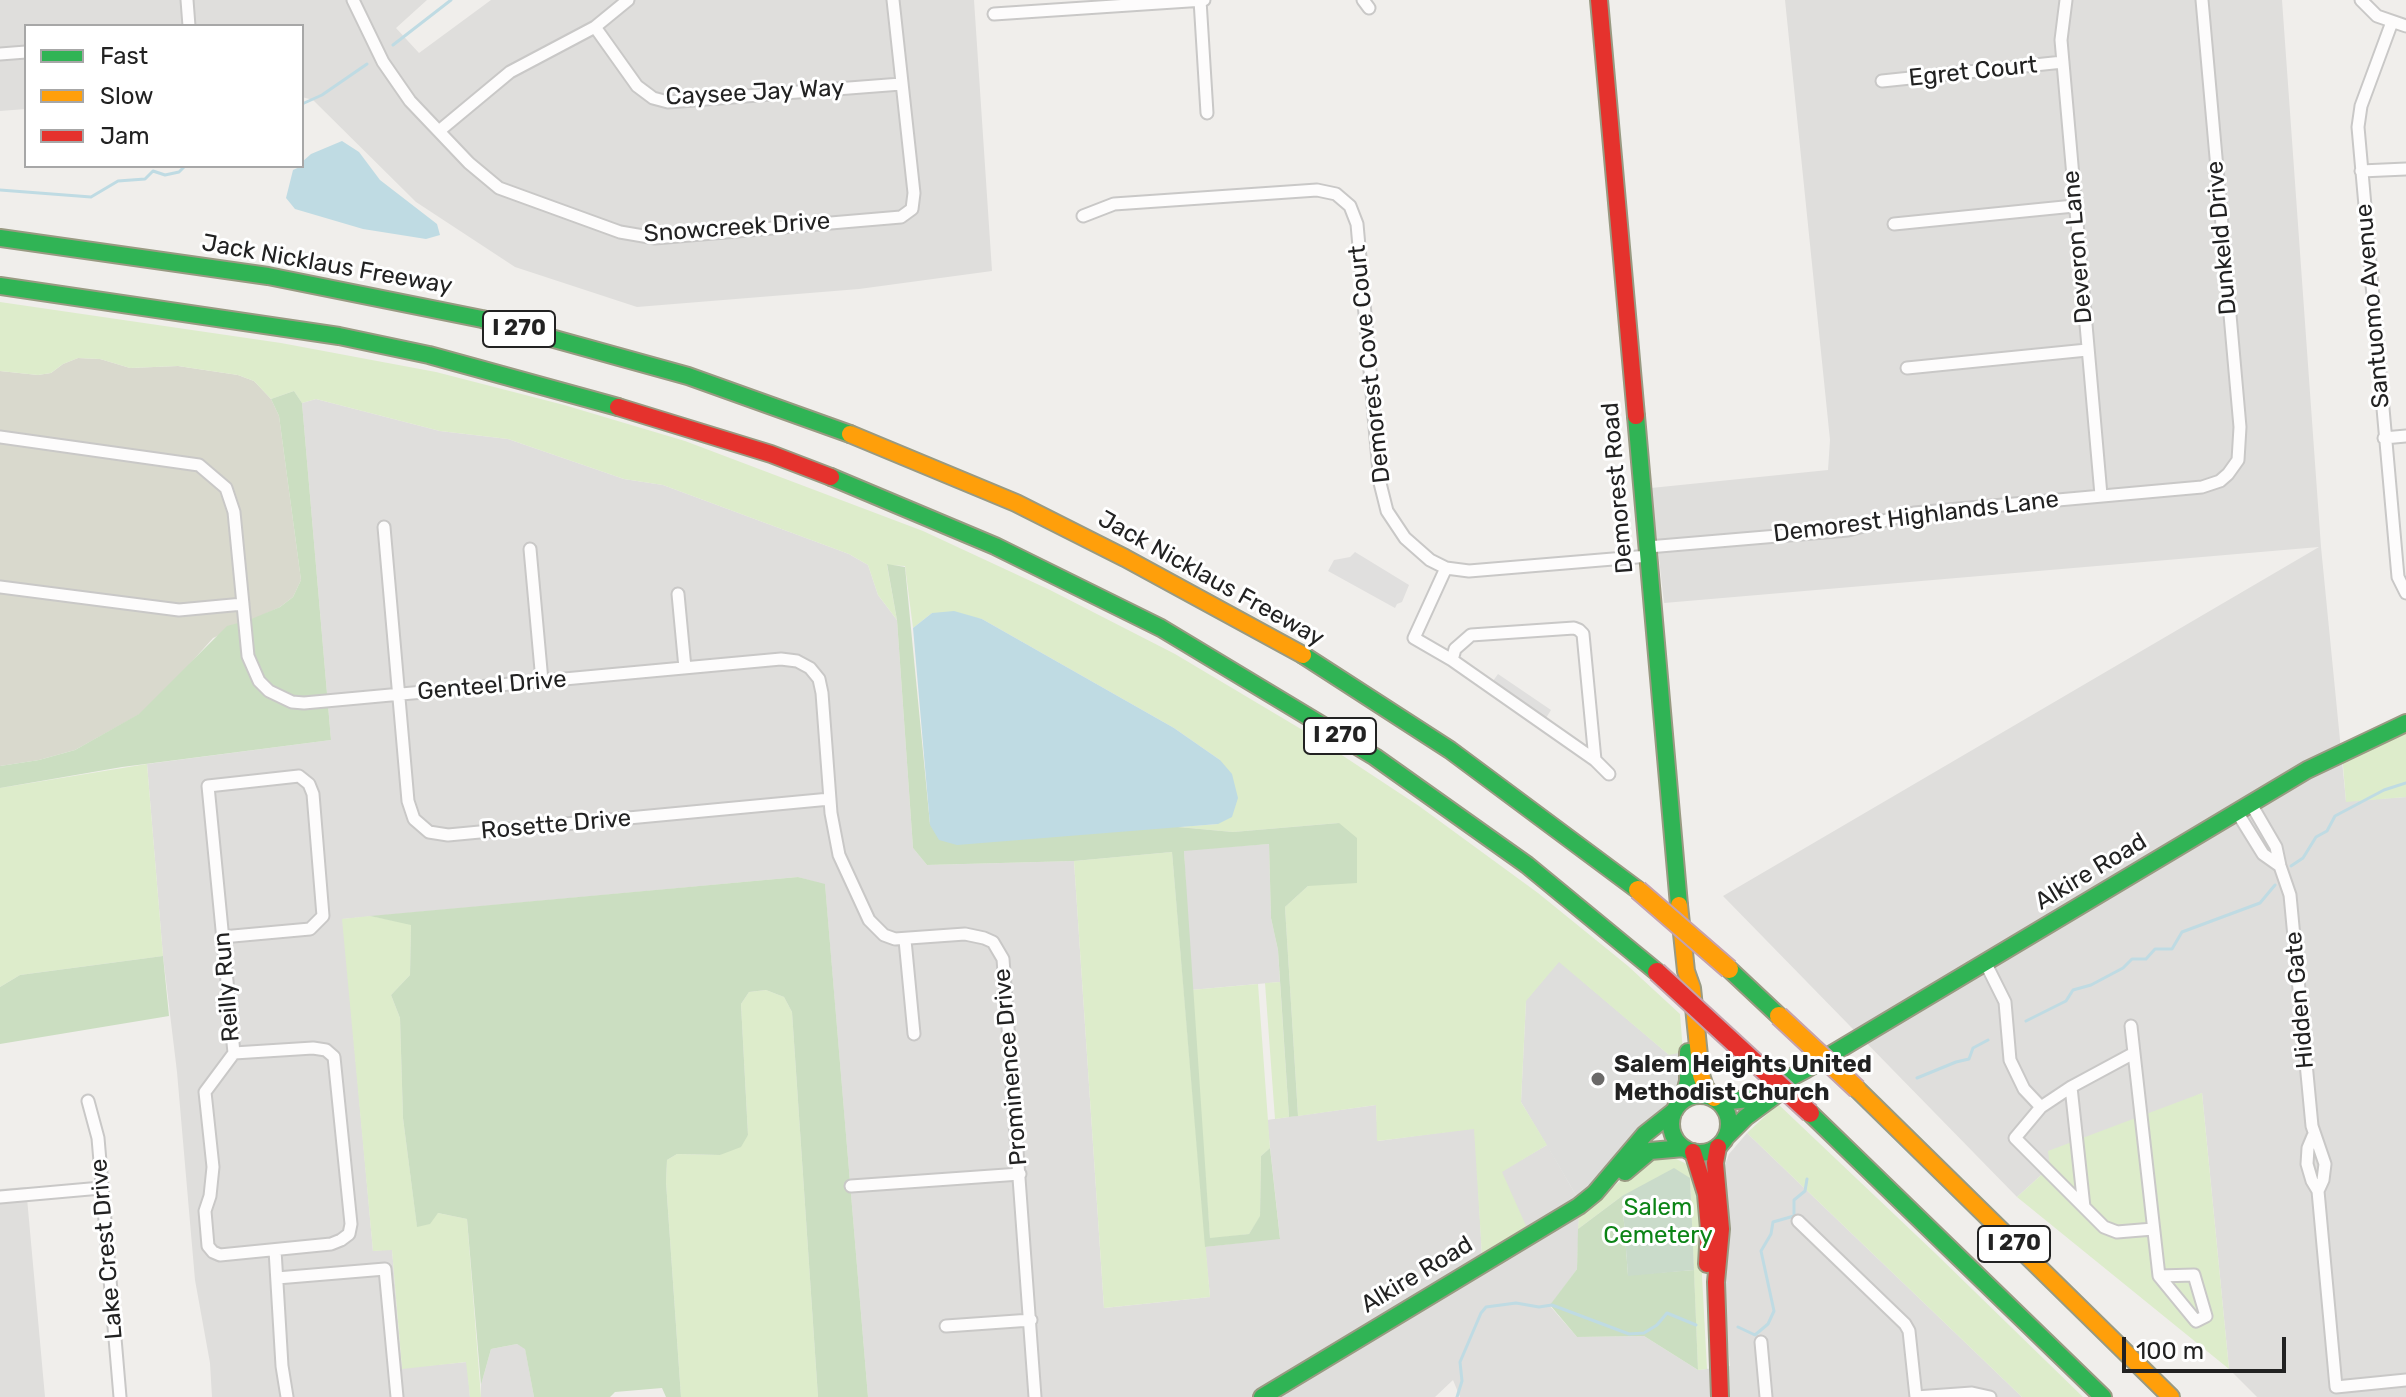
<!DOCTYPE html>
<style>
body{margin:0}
#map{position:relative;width:2406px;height:1397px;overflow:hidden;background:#f0eeeb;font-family:Rubik,sans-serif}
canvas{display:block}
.legend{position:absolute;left:24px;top:24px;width:280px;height:144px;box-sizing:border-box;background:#fff;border:2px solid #a7a7a7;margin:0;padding:10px 14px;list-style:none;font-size:24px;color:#222}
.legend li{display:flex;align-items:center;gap:16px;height:40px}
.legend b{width:40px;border:2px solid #a7a7a7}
.scale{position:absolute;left:2122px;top:1337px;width:164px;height:36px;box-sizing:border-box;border:4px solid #222;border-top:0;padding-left:10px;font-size:24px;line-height:28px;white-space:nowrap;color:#222;-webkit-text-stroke:6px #fff;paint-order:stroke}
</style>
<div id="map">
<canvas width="2406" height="1397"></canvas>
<ul class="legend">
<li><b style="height:10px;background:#30b455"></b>Fast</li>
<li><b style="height:10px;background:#ff9f0a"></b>Slow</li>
<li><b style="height:10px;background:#e5322d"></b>Jam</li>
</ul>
<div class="scale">100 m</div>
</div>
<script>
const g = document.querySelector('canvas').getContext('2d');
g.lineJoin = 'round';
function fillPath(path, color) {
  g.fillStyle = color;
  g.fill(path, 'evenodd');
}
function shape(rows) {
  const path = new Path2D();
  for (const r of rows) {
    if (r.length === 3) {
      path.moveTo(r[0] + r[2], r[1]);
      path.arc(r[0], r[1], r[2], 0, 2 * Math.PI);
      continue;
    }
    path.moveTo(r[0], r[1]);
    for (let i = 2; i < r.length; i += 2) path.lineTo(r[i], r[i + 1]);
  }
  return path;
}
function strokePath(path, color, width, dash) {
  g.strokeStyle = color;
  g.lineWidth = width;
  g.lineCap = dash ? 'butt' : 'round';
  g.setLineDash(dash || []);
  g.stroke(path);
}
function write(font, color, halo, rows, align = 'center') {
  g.font = font + ' Rubik,sans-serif';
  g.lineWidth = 6;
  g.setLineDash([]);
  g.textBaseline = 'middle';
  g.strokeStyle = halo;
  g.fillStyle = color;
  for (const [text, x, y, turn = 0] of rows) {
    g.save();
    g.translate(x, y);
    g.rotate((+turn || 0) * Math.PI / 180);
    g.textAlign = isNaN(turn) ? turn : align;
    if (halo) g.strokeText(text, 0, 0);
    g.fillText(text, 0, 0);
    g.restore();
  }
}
fillPath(shape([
 [0,0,427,0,396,28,419,53,491,0,974,0,992,271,859,289,637,307,515,267,416,202,313,100,302,97,302,26,26,26,26,109,0,111],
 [1785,0,2282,0,2321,547,2346,801,2406,797,2406,1397,2257,1397,2229,1369,2202,1093,2050,1167,2017,1197,1723,896,2319,547,1664,603,1651,488,1828,470,1830,440],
 [316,399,440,431,508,439,624,479,663,485,849,554,868,565,878,595,897,620,913,848,927,865,1074,861,1104,1308,1210,1297,1205,1247,1280,1238,1267,1120,1376,1105,1378,1141,1475,1128,1482,1256,1502,1171,1547,1145,1577,1197,1579,1217,1577,1269,1550,1306,1577,1337,1644,1336,1698,1370,1730,1366,1722,1280,1721,1176,1729,1154,1747,1133,2022,1397,1460,1397,1453,1380,1435,1397,868,1397,825,885,798,877,343,919,373,1251,392,1249,402,1368,467,1362,470,1397,212,1397,210,1363,195,1280,177,1072,163,956,147,764,331,740,302,403],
 [1269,844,1271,918,1278,950,1280,982,1191,990,1184,850],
 [26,1187,45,1397,0,1397,0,1189],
 [517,1344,525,1348,534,1397,481,1397,481,1385,491,1349]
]), '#dfdedc');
fillPath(shape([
 [1559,961,1668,1054,1683,1052,1680,1091,1601,1178,1577,1197,1521,1102,1526,1000]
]), '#dededc');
fillPath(shape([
 [78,358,100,359,130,368,178,366,238,375,254,381,271,399,279,416,301,580,293,597,280,607,213,638,179,676,140,714,75,750,39,760,0,766,0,371,38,375,51,373,63,364]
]), '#d9d9cd');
fillPath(shape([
 [0,302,281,343,436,372,564,405,685,441,923,531,1050,590,1175,654,1316,738,1419,806,1538,893,1628,966,1680,1014,1683,1052,1669,1055,1559,962,1526,1001,1521,1102,1547,1145,1502,1172,1527,1228,1482,1256,1474,1129,1377,1141,1376,1105,1298,1116,1285,907,1308,886,1339,823,1233,832,1178,827,1218,824,1220,760,1174,728,982,619,932,613,913,628,905,566,887,565,897,620,878,595,868,565,849,554,663,485,624,479,508,439,440,431,316,399,302,403,294,391,271,399,254,381,238,375,178,366,130,368,100,359,78,358,63,364,51,373,38,375,0,371],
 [2406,723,2406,797,2346,802,2342,753],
 [147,764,163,956,20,975,0,987,0,788],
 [1172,852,1210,1297,1104,1308,1074,861],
 [370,916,411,924,410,975,391,995,400,1018,403,1118,417,1226,438,1213,467,1219,481,1397,470,1397,466,1362,402,1369,392,1250,373,1251,342,919],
 [1280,982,1289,1117,1275,1119,1265,983],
 [1258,984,1270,1148,1261,1156,1260,1217,1249,1234,1210,1239,1191,990],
 [766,990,784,997,792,1012,818,1397,681,1397,666,1182,667,1160,677,1154,720,1155,748,1135,741,1004,749,992],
 [2202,1093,2229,1369,2017,1197,2050,1167,2048,1151],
 [1778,1104,1935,1253,2083,1397,2022,1397,1747,1133],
 [1656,1158,1674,1158,1687,1164,1698,1183,1704,1213,1702,1276,1707,1369,1698,1370,1690,1178,1622,1196,1578,1229,1579,1217,1636,1167]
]), '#ddeccb');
fillPath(shape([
 [294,391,302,403,331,740,122,767,0,788,0,766,39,760,75,750,139,714,227,626,249,620,280,607,293,597,301,580,279,416,271,399],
 [887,564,905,567,930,824,1178,827,1233,832,1339,823,1357,838,1357,883,1308,886,1285,907,1298,1116,1289,1117,1278,950,1271,918,1269,844,1184,851,1210,1238,1249,1234,1260,1216,1261,1156,1270,1148,1280,1239,1205,1247,1172,852,1074,861,927,865,913,848,897,620],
 [798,877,825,884,868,1397,818,1397,792,1012,784,997,766,990,749,992,741,1004,748,1135,741,1147,720,1155,677,1154,667,1160,666,1182,681,1397,666,1397,662,1388,615,1392,610,1397,534,1397,525,1349,517,1344,491,1349,481,1385,467,1219,438,1213,430,1224,417,1227,403,1118,400,1018,391,995,410,975,411,925,370,916],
 [163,956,169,1016,0,1044,0,987,20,975],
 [1622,1196,1628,1275,1694,1270,1698,1370,1644,1336,1577,1337,1550,1305,1577,1269,1578,1229]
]), '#cbdec1');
fillPath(shape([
 [1674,1168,1690,1178,1694,1270,1628,1276,1622,1196]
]), '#cadbca');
fillPath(shape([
 [1355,552,1409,585,1402,602,1397,604,1395,608,1328,571,1334,560,1350,557],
 [1498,674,1551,710,1546,718,1493,681]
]), '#e0dfde');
fillPath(shape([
 [342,141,359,152,380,180,437,224,440,235,426,239,363,229,295,209,286,198,293,170,302,166,302,162,311,154],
 [954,611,982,619,1174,728,1220,760,1232,774,1238,798,1232,817,1218,824,957,845,939,840,930,825,913,628,932,613]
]), '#bfdbe3');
strokePath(shape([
 [393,45,451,0],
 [302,104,322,95,367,64],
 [0,190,91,197,118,181,145,179,153,171,165,175,179,172,185,166],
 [2291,866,2303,858,2316,837,2327,831,2335,816,2384,790,2406,783],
 [2026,1021,2066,1001,2073,990,2091,985,2123,968,2132,959,2146,959,2155,949,2172,949,2182,932,2260,903,2275,885],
 [1917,1078,1956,1062,1969,1059,1973,1048,1988,1040],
 [1738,1327,1755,1335,1768,1324,1774,1311,1761,1251,1771,1234,1773,1222,1794,1216,1794,1200,1805,1191,1807,1179],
 [1457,1397,1462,1381,1460,1362,1481,1313,1486,1307,1516,1303,1539,1307,1552,1305,1629,1334,1644,1333,1657,1325,1667,1313,1696,1325]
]), '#bfdbe3', 3);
const street = shape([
 [187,0,189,26],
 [353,0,383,62,410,101,469,163,499,188,620,232,655,238,901,217,912,209,914,193,893,0],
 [1200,0,1207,113],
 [1363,0,1369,8],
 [2066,0,2061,40,2101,495],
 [2361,0,2377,16,2406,26],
 [994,14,1204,0],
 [2392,22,2361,106,2358,127,2398,577,2406,593],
 [595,27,637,86,653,98,668,102,901,84],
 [0,54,26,52],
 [1882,81,2063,62],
 [439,131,510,72,595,27,628,0],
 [2361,171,2406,169],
 [1083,216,1114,204,1317,190,1336,194,1350,206,1357,224,1380,483,1387,511,1405,538,1430,560,1446,568,1469,571,1649,556],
 [1894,224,2074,206],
 [1907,368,2087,350],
 [0,437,199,465,226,488,234,512,248,656,259,681,269,691,292,702,304,703,781,659,797,661,810,668,819,679,822,693,831,813,839,855,869,920,884,935,895,939,965,934,984,938,993,942,1003,959,1035,1397],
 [2384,438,2406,436],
 [384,527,408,801,414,819,429,832,448,835,830,799],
 [1648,547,1848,530,1914,513,2202,487,2220,481,2228,474,2238,460,2240,427,2202,0],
 [530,549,542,681],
 [1446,568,1414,638,1452,660,1595,760,1609,774],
 [0,587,179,610,243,604],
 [678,594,685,668],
 [1452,660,1455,649,1471,635,1574,628,1579,630,1583,634,1595,760],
 [2251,804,2276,847,2280,866,2290,895,2312,1126,2325,1164,2323,1180,2318,1191],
 [2237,812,2263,854,2280,866],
 [222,937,310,929,323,916,313,794,309,784,299,776,208,786,234,1053,205,1092,213,1167,210,1196,205,1211,208,1246,213,1252,220,1255,331,1244,341,1240,349,1234,351,1224,334,1057,326,1050,313,1048,234,1053],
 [905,940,914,1034],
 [1986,964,2005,1002,2010,1060,2024,1089,2041,1107,2071,1087,2134,1053,2159,1276,2196,1321,2206,1316,2194,1275,2159,1276],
 [2131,1026,2134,1053],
 [2071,1087,2084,1207],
 [88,1101,98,1138,120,1397],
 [2041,1107,2015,1138,2104,1227,2117,1232,2153,1229],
 [2313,1136,2308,1148,2307,1164,2312,1181,2318,1191,2336,1387,2406,1380],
 [851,1186,1020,1174],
 [0,1197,101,1188],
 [1798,1221,1905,1324,1909,1331,1916,1397],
 [275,1250,282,1366,287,1397],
 [277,1278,385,1269,397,1397],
 [946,1326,1031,1320],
 [1761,1342,1766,1397],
 [1916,1397,1972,1393,1990,1397]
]);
const fast = shape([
 [0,238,268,276,482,319,688,376,850,434],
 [0,286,339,336,429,355,618,407],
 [1636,416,1679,905],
 [831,477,995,546,1161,628,1375,757,1527,865,1657,972],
 [1303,655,1450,750,1638,890],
 [1729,969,1779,1016],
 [1700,1124,29],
 [1683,1100,1688,1081,1688,1052],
 [1719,1102,1750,1099,1805,1070,2307,770,2406,723],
 [1810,1113,2103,1397],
 [1726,1137,1746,1117,1780,1092],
 [1625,1172,1650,1151,1684,1148],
 [1262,1397,1579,1206,1595,1193,1645,1134,1674,1111]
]);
const slow = shape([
 [850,434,1016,503,1125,558,1303,655],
 [1679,905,1686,971,1692,988,1701,1075,1705,1087,1714,1098],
 [1857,1089,2171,1397]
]);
const jam = shape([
 [1599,0,1636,416],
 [618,407,771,454,831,477],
 [1718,1147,1715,1163,1721,1229,1716,1282,1720,1397],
 [1693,1152,1706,1194,1709,1229,1707,1264]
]);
strokePath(street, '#c9c8c7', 15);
strokePath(fast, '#999a82', 20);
strokePath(slow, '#999a82', 20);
strokePath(jam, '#999a82', 20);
strokePath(street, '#fdfcfc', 11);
strokePath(fast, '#30b455', 16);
strokePath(slow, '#ff9f0a', 16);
strokePath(jam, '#e5322d', 16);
const slowBridge = shape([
 [1638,890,1729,969],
 [1779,1016,1857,1089]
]);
const jamBridge = shape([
 [1657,972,1810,1113]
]);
strokePath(slowBridge, '#c5a2ac', 22, []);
strokePath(jamBridge, '#c5a2ac', 22, []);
strokePath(slowBridge, '#ff9f0a', 18);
strokePath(jamBridge, '#e5322d', 18);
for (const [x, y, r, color] of [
 [1598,1079,8,"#6a6968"]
]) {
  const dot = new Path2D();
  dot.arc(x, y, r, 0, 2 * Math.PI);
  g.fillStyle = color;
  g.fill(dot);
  strokePath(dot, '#fff', 3);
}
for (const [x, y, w] of [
 [519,329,72],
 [1340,736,72],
 [2014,1244,72]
]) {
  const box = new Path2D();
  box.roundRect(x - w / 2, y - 18, w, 36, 6);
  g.fillStyle = '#fff';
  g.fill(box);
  strokePath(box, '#222', 2);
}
write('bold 22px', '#222', null, [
 ["I 270",519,329],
 ["I 270",1340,736],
 ["I 270",2014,1244]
]);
write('24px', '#222', '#fff', [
 ["Egret Court",1973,72,-6],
 ["Caysee Jay Way",755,93,-3],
 ["Snowcreek Drive",737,228,-4],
 ["Dunkeld Drive",2222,238,-95],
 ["Deveron Lane",2078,247,-95],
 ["Jack Nicklaus Freeway",327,265,10],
 ["Santuomo Avenue",2373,306,-95],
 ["Demorest Cove Court",1370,364,-96],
 ["Demorest Road",1618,488,-95],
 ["Demorest Highlands Lane",1916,517,-7],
 ["Jack Nicklaus Freeway",1211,579,29],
 ["Genteel Drive",492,686,-5],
 ["Rosette Drive",556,825,-5],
 ["Alkire Road",2091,872,-31],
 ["Reilly Run",227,987,-95],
 ["Hidden Gate",2300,1000,-95],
 ["Prominence Drive",1011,1067,-95],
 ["Lake Crest Drive",107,1249,-95],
 ["Alkire Road",1417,1275,-31]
]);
write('bold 24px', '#222', '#fff', [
 ["Salem Heights United",1614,1065],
 ["Methodist Church",1614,1093]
], 'left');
write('24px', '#0c8416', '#fff', [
 ["Salem",1658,1208],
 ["Cemetery",1658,1236]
]);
</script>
